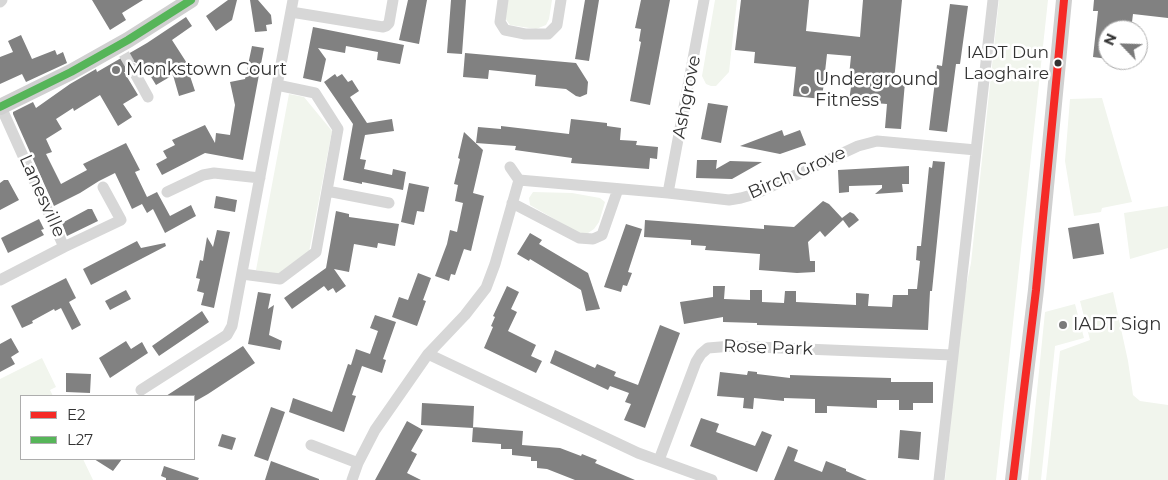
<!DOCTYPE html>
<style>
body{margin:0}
#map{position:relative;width:1168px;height:480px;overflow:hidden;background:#fff;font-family:Montserrat,sans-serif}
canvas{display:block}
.legend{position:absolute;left:20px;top:395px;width:175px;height:65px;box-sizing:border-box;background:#fff;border:1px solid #adadad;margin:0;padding:6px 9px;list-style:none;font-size:15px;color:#333}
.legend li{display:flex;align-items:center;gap:10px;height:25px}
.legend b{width:25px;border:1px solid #adadad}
.north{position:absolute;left:1098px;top:20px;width:50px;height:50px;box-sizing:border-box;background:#fff;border:1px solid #adadad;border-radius:50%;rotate:294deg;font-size:14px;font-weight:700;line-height:20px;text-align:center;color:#333}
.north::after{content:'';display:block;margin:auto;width:18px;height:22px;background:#7a7a7a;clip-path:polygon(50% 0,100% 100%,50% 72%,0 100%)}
</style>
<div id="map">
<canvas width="1168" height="480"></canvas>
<ul class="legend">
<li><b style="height:6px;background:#f52a26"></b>E2</li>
<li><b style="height:6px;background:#56b559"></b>L27</li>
</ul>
<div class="north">N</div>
</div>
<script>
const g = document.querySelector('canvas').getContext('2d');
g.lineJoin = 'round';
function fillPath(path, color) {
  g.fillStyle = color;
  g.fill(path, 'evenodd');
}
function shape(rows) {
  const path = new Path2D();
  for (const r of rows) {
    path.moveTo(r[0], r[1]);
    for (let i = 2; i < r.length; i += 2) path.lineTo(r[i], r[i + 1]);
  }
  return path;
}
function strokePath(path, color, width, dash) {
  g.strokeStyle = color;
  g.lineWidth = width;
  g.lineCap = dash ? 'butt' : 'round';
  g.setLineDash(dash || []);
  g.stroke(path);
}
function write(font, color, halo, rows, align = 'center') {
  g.font = font + ' Montserrat,sans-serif';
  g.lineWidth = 5;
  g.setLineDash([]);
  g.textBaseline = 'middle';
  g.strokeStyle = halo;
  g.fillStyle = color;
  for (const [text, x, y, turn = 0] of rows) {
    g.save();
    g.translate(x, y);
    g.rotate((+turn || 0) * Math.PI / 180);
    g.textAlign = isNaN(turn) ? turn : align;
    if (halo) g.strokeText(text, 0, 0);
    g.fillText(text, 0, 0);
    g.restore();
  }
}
fillPath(shape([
 [506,0,552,0,549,19,546,25,536,29,510,25,505,18],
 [715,0,737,0,729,72,716,86,711,86,706,84,702,76],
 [999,0,1048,0,996,480,945,480,962,306,971,263],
 [289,94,304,97,332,131,309,252,279,274,256,270],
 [1102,98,1132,202,1102,208,1101,212,1074,216,1065,161,1070,99],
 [533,192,572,193,600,198,605,202,599,222,594,229,588,233,582,235,530,205,529,198],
 [1168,206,1168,248,1130,259,1124,213],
 [1113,292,1128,361,1133,395,1140,401,1168,405,1168,480,1046,480,1060,351,1090,340,1080,301],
 [1075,304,1084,338,1055,346,1041,480,1028,480,1045,312],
 [42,358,56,387,50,390,53,396,21,396,21,459,83,459,93,480,0,480,0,379]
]), '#f1f5ed');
fillPath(shape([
 [92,0,143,0,122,13,126,20,110,30],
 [228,0,237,0,232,20,216,31,206,16],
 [250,0,258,0,271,15,272,24,266,25,267,31,255,32],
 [408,0,427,0,419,44,399,40],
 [451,0,466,0,462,54,447,53],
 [585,0,599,0,589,61,575,59],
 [641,0,670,0,650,105,630,101,641,42,639,41,641,29,635,28],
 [741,0,809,0,806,31,860,37,863,0,902,0,894,81,905,82,901,129,885,128,887,104,849,101,851,87,848,86,851,56,827,54,822,99,793,96,796,67,754,63,755,52,735,50],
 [1094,0,1168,0,1168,18,1133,14,1131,30,1108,30,1108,59,1093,57,1098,11,1093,11],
 [950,4,968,6,960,64,956,64,947,132,929,130,937,65,942,66],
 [186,17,192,26,172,40,192,71,189,73,195,91,179,96,173,75,156,85,142,62,138,64,133,61,129,61,125,65,125,72,124,72,138,95,123,104,132,117,118,126,100,95,74,111,73,108,56,119,62,129,46,139,52,152,46,154,61,184,87,170,83,164,126,143,140,170,135,172,147,197,157,192,170,216,191,205,196,216,165,233,153,209,147,213,142,204,132,209,115,173,99,181,80,193,54,206,13,114,13,112,33,102,36,108,70,84,96,69,97,72,147,43],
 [313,27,404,45,400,64,377,60,378,52,346,46,345,53,318,48,326,59,321,82,303,78],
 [21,35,32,59,55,50,57,55,63,52,67,63,26,82,22,74,0,84,0,57,13,52,8,41],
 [252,46,264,48,243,160,205,153,162,175,156,164,167,158,163,151,175,145,172,140,205,125,215,143,216,133,230,135,235,105,230,82,245,79],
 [465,53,576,63,588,82,587,94,580,97,576,96,566,89,535,86,536,75,489,70,488,79,463,77],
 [335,74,337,77,342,74,348,82,352,80,359,91,350,97,367,123,392,119,394,131,365,135,360,159,366,160,364,169,392,175,393,169,406,172,403,190,362,182,362,184,343,180,353,124,324,82],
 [708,103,728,106,721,143,701,139],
 [571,119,607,123,607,126,621,128,620,140,637,141,636,145,658,147,657,159,650,158,649,169,571,163,572,158,515,150,516,146,476,143,478,127,501,129,501,126,569,134],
 [782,130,784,136,800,130,806,145,780,154,740,146],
 [464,132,483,150,473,193,484,196,471,251,464,249,455,275,451,274,449,281,435,276,447,244,450,230,457,232,463,203,455,201,458,185,454,184,460,159,458,158],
 [697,160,717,160,716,169,730,161,762,162,732,179,696,178],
 [933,161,945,162,932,291,930,291,928,330,757,325,757,323,723,322,723,317,684,324,680,302,713,297,713,286,725,286,724,299,750,300,750,290,762,290,762,302,784,303,785,291,796,291,796,302,856,305,856,293,869,294,868,306,892,307,893,295,908,295,908,289,917,289,920,261,916,260,917,246,921,246,929,167,932,168],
 [909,166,909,184,902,184,903,192,875,194,882,188,882,185,849,186,849,192,839,193,838,170],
 [4,180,8,180,19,200,0,210,0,183],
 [409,183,429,187,424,212,417,211,414,225,401,222],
 [216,196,237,200,235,212,214,208],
 [823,201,829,204,842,218,850,212,854,214,859,220,849,228,843,220,825,237,820,231,808,242,810,261,815,261,815,272,797,273,759,270,760,254,705,250,706,246,691,245,691,240,644,237,645,220,764,229,764,225,794,227],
 [88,209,92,209,98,221,67,236,62,223],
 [336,211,349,214,349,217,399,224,395,246,378,243,377,248,354,244,349,272,334,269,346,286,336,293,333,288,328,291,324,286,292,309,284,298,326,268],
 [39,219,44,229,41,230,44,235,8,253,1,238],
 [1099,223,1104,254,1073,259,1068,228],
 [626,224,642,229,628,272,632,273,627,286,623,285,621,292,604,287],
 [217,230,230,232,214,308,201,305,204,293,197,291,200,279,196,278,200,260,203,261,207,237,213,247],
 [530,233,542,240,539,244,588,273,600,309,586,311,581,290,530,259,529,261,517,254],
 [137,241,141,248,165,243,166,246,91,285,83,269],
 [418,273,431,278,423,300,426,301,417,326,392,317,399,297,408,300],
 [66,278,76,298,69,302,81,325,72,330,61,308,55,311,54,309,32,321,33,323,22,328,11,306],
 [507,286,519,292,511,309,517,312,508,331,536,345,531,356,542,361,536,373,484,348,493,327,491,326,495,317,493,316],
 [126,290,131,299,110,310,105,301],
 [258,292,271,294,268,309,274,305,269,335,282,341,280,350,248,344],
 [202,311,209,322,159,356,152,346],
 [375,315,396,322,383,359,386,360,382,373,362,366,352,395,356,396,344,432,289,412,293,398,332,412,348,364,351,365,356,349,370,354,378,331,370,328],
 [660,325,680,333,645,428,624,420,631,404,625,402,629,393,610,386,608,390,550,363,555,350,595,368,597,364,616,372,614,376,638,385],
 [11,338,19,352,11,357,15,364,0,372,0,344],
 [126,341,131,349,142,342,148,353,110,378,99,358],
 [243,346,255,363,208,394,194,402,194,396,166,396],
 [748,371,757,372,757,374,790,378,790,375,818,376,891,378,891,382,933,382,933,403,913,403,913,410,899,410,899,400,877,400,877,408,827,406,827,413,815,413,815,399,784,398,784,401,754,398,753,409,743,408,744,398,717,396,720,372,747,375],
 [66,373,91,374,90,393,66,392],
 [422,403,474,406,473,428,421,425],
 [271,407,285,412,268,461,254,456],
 [701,418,719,424,716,432,755,446,762,431,772,435,757,472,690,446],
 [407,421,423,430,411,451,417,454,407,473,421,480,375,480],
 [473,427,523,431,522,445,560,448,581,456,582,454,597,460,595,463,635,480,575,480,547,469,537,468,537,461,531,461,531,457,512,455,512,449,501,449,501,444,472,442],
 [900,430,921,432,919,460,898,458],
 [222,434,236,438,232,450,218,446],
 [788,446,798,450,794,461,822,472,826,461,846,469,846,471,867,480,774,480],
 [94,459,122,459,113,471],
 [271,461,319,479,319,480,265,480],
 [164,466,199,478,198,480,166,480,166,478,161,476]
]), '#818181');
strokePath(shape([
 [124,54,132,68]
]), '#d6d6d6', 11, [11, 5.5]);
strokePath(shape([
 [503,0,500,22,505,30,525,34,548,34,557,25,561,0],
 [0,2,2,0],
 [291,12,383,27,386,26,389,23,393,0],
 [132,68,148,97],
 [510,167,519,180,668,193,729,200,741,198,755,194,858,146,877,141,976,150],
 [327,191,389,203],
 [167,192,203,175,214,173,260,178],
 [668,193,704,0],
 [512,203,579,238,593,239,602,235,618,189],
 [64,247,121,220,103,187],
 [242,274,280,279,316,252,338,129,315,93,277,85],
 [0,280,64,247,1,107],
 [428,354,638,453,712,480],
 [141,390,227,335,232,326,293,0],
 [311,445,358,463],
 [659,460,696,362,701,354,708,348,732,346,952,355],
 [352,480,358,463,375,430,428,354,465,315,486,288,495,264,519,180],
 [939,480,993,0]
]), '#d7d7d7', 11);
strokePath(shape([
 [0,107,71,72,128,40,191,0],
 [1013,480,1036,290,1064,0]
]), '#d0d0d0', 16);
strokePath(shape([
 [1013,480,1036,290,1064,0]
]), '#f52a26', 8);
strokePath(shape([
 [0,107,71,72,128,40,191,0]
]), '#56b559', 8);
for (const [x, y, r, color] of [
 [1058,63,4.5,"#333"],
 [116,70,5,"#7a7a7a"],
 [805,90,5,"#7a7a7a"],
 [1063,325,5,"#7a7a7a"]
]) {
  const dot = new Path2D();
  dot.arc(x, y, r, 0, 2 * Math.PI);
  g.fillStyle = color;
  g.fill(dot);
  strokePath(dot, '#fff', 2);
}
write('17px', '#333', '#fff', [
 ["IADT Dun",1049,53],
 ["Laoghaire",1049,74]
], 'right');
write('18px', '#333', '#fff', [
 ["Monkstown Court",126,70],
 ["Underground",815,80],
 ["Fitness",815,101],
 ["IADT Sign",1073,325]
], 'left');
write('18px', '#333', '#fff', [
 ["Ashgrove",687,97,-79],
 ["Birch Grove",797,173,-24],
 ["Lanesville",42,196,66],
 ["Rose Park",768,348,2]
]);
</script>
